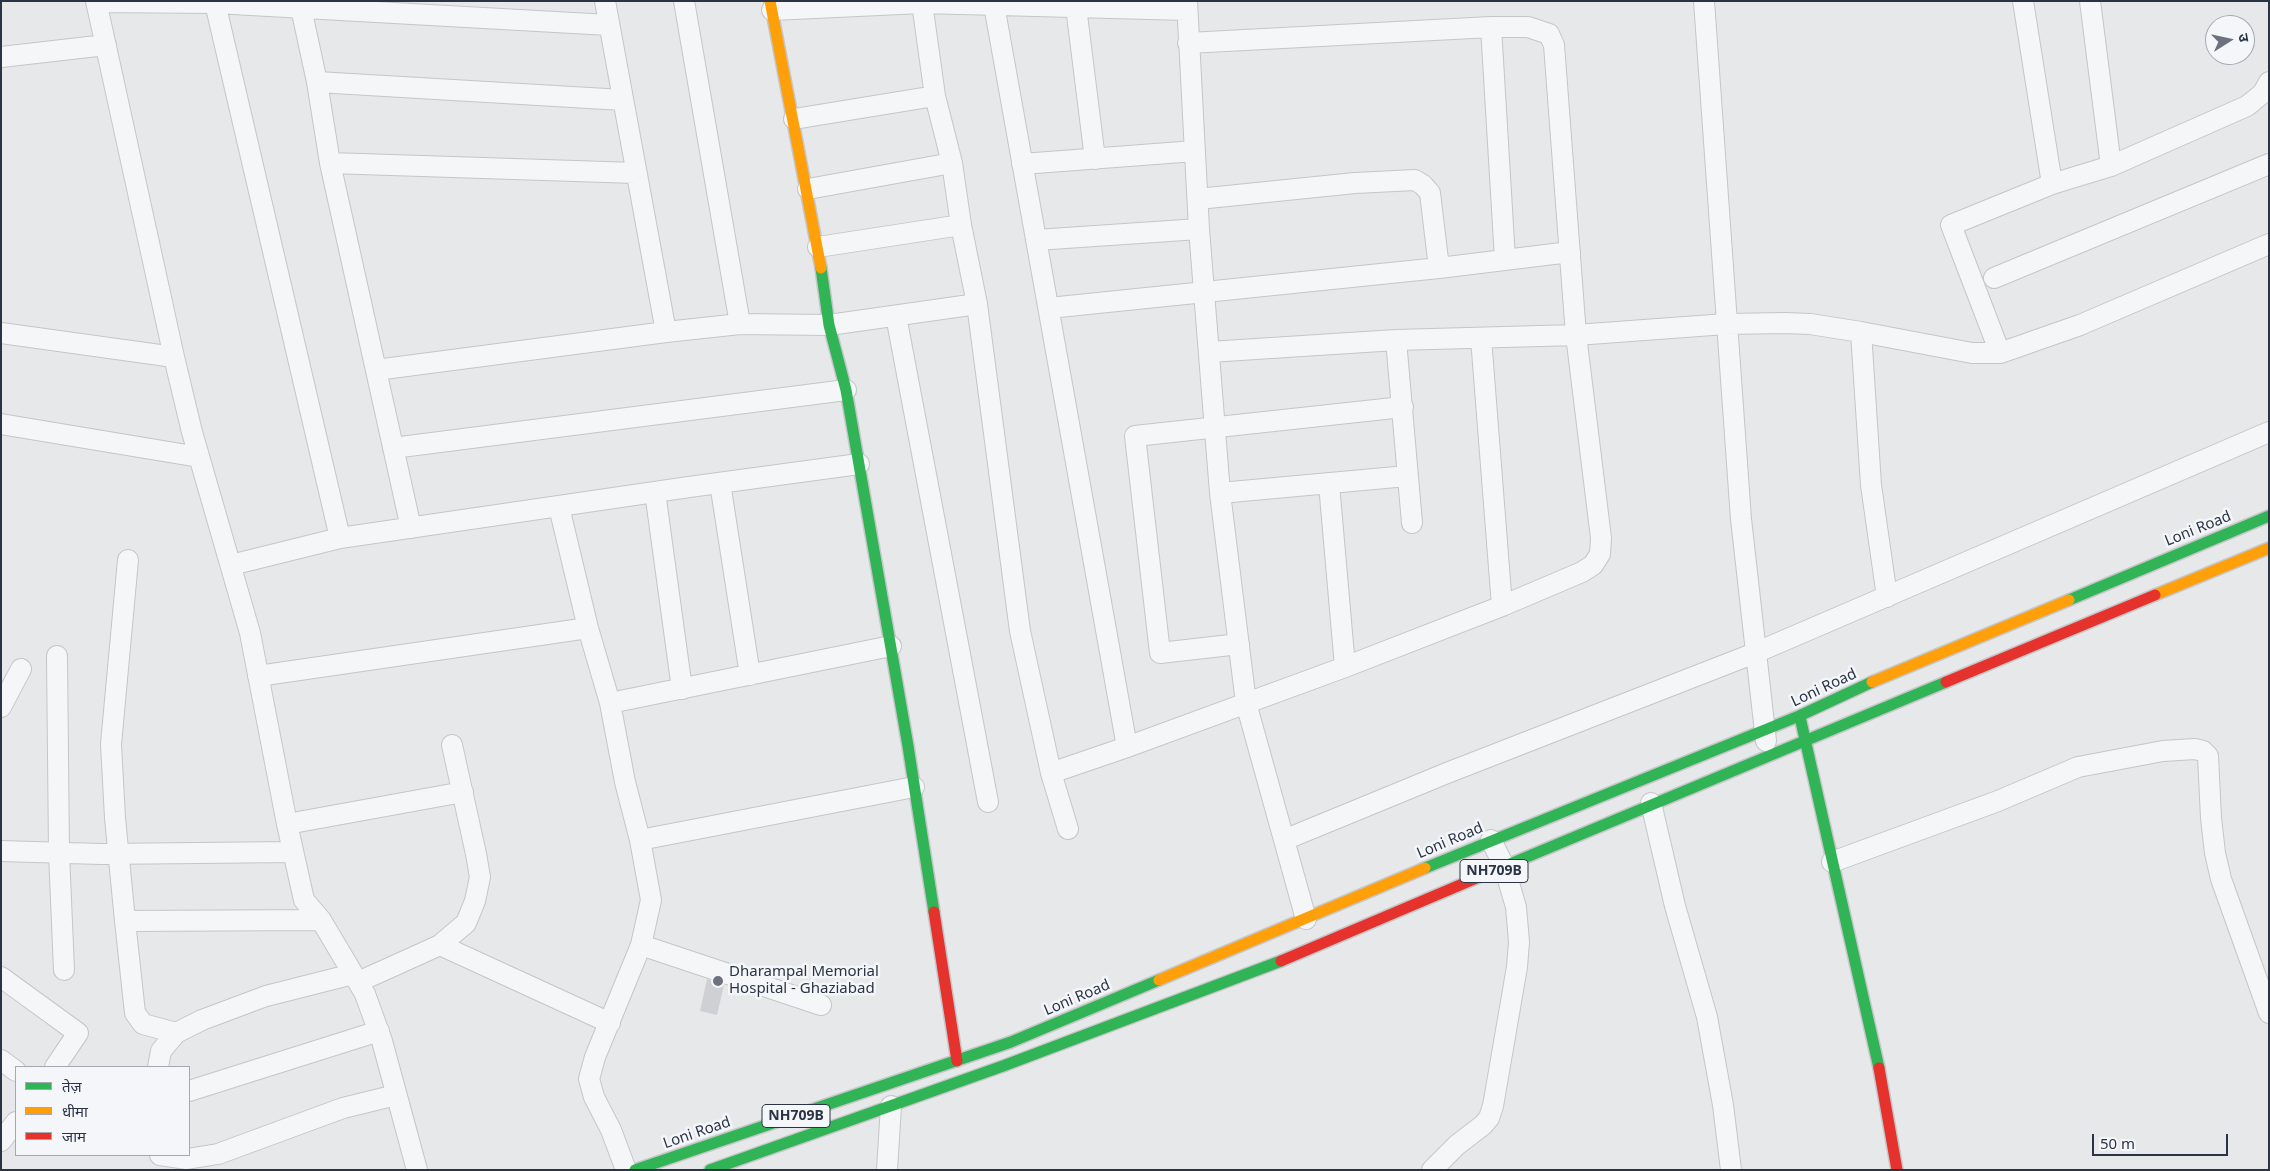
<!DOCTYPE html>
<meta charset="utf-8">
<style>
body{margin:0}
#map{position:relative;width:2270px;height:1171px;overflow:hidden;background:#e6e8ea;font-family:"Noto Sans","Noto Sans Devanagari",sans-serif}
canvas{display:block}
.frame{position:absolute;inset:0;border:2px solid #2b3445;pointer-events:none}
.legend{position:absolute;left:15px;top:1066px;width:175px;height:90px;box-sizing:border-box;background:#f4f6f9;border:1px solid #a4a8b1;margin:0;padding:6px 9px;list-style:none;font-size:15px;color:#2b3445}
.legend li{display:flex;align-items:center;gap:10px;height:25px}
.legend b{width:25px;border:1px solid #a4a8b1}
.north{position:absolute;left:2205px;top:15px;width:50px;height:50px;box-sizing:border-box;background:#f4f6f9;border:1px solid #a4a8b1;border-radius:50%;rotate:80deg;font-size:14px;font-weight:700;line-height:20px;text-align:center;color:#2b3445}
.north::after{content:'';display:block;margin:auto;width:18px;height:22px;background:#6c737f;clip-path:polygon(50% 0,100% 100%,50% 72%,0 100%)}
.scale{position:absolute;left:2092px;top:1134px;width:136px;height:22px;box-sizing:border-box;border:2px solid #2b3445;border-top:0;padding-left:6px;font-size:15px;line-height:18px;white-space:nowrap;color:#2b3445;-webkit-text-stroke:4px #f4f6f9;paint-order:stroke}
</style>
<div id="map">
<canvas width="2270" height="1171"></canvas>
<div class="frame"></div>
<ul class="legend">
<li><b style="height:6px;background:#30b455"></b>तेज़</li>
<li><b style="height:6px;background:#ff9f0a"></b>धीमा</li>
<li><b style="height:6px;background:#e5322d"></b>जाम</li>
</ul>
<div class="north">उ</div>
<div class="scale">50 m</div>
</div>
<script>
const g = document.querySelector('canvas').getContext('2d');
g.lineJoin = 'round';
function fillPath(path, color) {
  g.fillStyle = color;
  g.fill(path, 'evenodd');
}
function shape(rows) {
  const path = new Path2D();
  for (const r of rows) {
    path.moveTo(r[0], r[1]);
    for (let i = 2; i < r.length; i += 2) path.lineTo(r[i], r[i + 1]);
  }
  return path;
}
function strokePath(path, color, width, dash) {
  g.strokeStyle = color;
  g.lineWidth = width;
  g.lineCap = dash ? 'butt' : 'round';
  g.setLineDash(dash || []);
  g.stroke(path);
}
function write(font, color, halo, rows, align = 'center') {
  g.font = font + ' "Noto Sans",sans-serif';
  g.lineWidth = 5;
  g.setLineDash([]);
  g.textBaseline = 'middle';
  g.strokeStyle = halo;
  g.fillStyle = color;
  for (const [text, x, y, turn = 0] of rows) {
    g.save();
    g.translate(x, y);
    g.rotate((+turn || 0) * Math.PI / 180);
    g.textAlign = isNaN(turn) ? turn : align;
    if (halo) g.strokeText(text, 0, 0);
    g.fillText(text, 0, 0);
    g.restore();
  }
}
fillPath(shape([
 [707,979,724,985,717,1015,700,1011]
]), '#ced0d3');
const street = shape([
 [96,1,174,357,192,432,250,633,287,824,304,900,321,920,365,994,382,1041,417,1170],
 [605,1,666,332],
 [684,1,740,324],
 [1187,1,1199,229,1220,493,1246,703,1306,919],
 [1704,1,1741,519,1766,741],
 [2023,1,2052,184],
 [2090,1,2111,166],
 [96,2,215,3,609,25],
 [215,3,340,538],
 [922,3,935,96,952,163,961,225,977,304,1020,631,1051,773,1068,829],
 [994,5,1127,747],
 [1076,7,1095,159],
 [301,8,317,82,330,163,411,528],
 [772,10,922,3,1187,10],
 [1491,27,1505,259],
 [1,57,106,45],
 [317,82,623,100],
 [794,119,935,96],
 [330,163,636,173],
 [1022,164,1195,151],
 [808,189,952,163],
 [1198,199,1355,183,1415,180,1423,185,1430,193,1439,268],
 [1036,240,1199,229],
 [818,247,961,225],
 [1994,278,2269,164],
 [1049,308,1439,268,1570,252],
 [896,316,988,802],
 [1861,332,1871,485,1887,597],
 [1,333,174,357],
 [1481,338,1502,606],
 [1396,340,1412,523],
 [1209,352,1396,340,1576,335,1726,324,1785,323,1810,324,1861,332,1972,353,2000,353,2080,325,2269,244],
 [2000,353,1951,225,2052,184,2111,166,2247,106,2263,93,2269,82],
 [376,370,666,332,740,324,829,325,977,304],
 [1,424,199,457],
 [393,448,846,390],
 [720,483,750,675],
 [1329,484,1345,667],
 [655,492,682,689],
 [1220,493,1407,476],
 [559,507,588,628,610,703,625,782,640,840,651,900,641,945,595,1057,589,1079,594,1097,611,1130,626,1170],
 [128,560,111,744,115,818,125,921,135,1013,143,1024,176,1033],
 [231,565,340,538,689,487,859,464],
 [1239,644,1160,653,1135,436,1403,407],
 [57,656,59,853,64,970],
 [258,676,588,628],
 [610,703,891,646],
 [1,707,21,669],
 [1051,773,1127,747,1345,667,1502,606,1582,572,1593,565,1600,554,1601,538,1576,335,1554,45,1549,34,1528,27,1491,27,1188,43],
 [1651,803,1675,906,1707,1017,1723,1105,1731,1170],
 [287,824,463,792],
 [640,840,914,787],
 [1284,840,1447,773,1755,653,2269,432],
 [1,851,101,854,293,852],
 [1832,862,1998,801,2078,767,2163,751,2195,749,2203,751,2208,756,2211,818,2215,853,2221,879,2269,1013],
 [125,921,321,920],
 [440,945,610,1023],
 [641,945,821,1005],
 [1,977,78,1033,55,1067],
 [358,982,440,945,466,923,475,901,480,877,476,854,452,745],
 [1,1060,16,1071],
 [158,1067,161,1051,176,1033,202,1020,266,996,353,974],
 [189,1091,379,1031],
 [1,1141,16,1122],
 [160,1155,187,1159,218,1154,343,1108,396,1095],
 [887,1170,891,1106],
 [1432,1170,1457,1145,1483,1125,1489,1118,1493,1106,1517,967,1519,942,1516,907,1504,866,1491,840]
]);
const fast = shape([
 [821,268,829,325,846,390,908,746,934,912],
 [2069,600,2269,516],
 [1800,717,1879,1068],
 [1425,868,1799,716,1872,682],
 [1486,874,1946,682],
 [635,1170,1011,1042,1159,980],
 [710,1170,1003,1066,1281,961]
]);
const slow = shape([
 [770,1,821,268],
 [2155,595,2269,548],
 [1872,682,2069,600],
 [1159,980,1425,868]
]);
const jam = shape([
 [1946,682,2155,595],
 [934,912,957,1061],
 [1281,961,1486,874],
 [1879,1068,1897,1170]
]);
strokePath(street, '#c4c6c8', 22);
strokePath(fast, '#c4c6c8', 14);
strokePath(slow, '#c4c6c8', 14);
strokePath(jam, '#c4c6c8', 14);
strokePath(street, '#f5f6f7', 20);
strokePath(fast, '#30b455', 11);
strokePath(slow, '#ff9f0a', 11);
strokePath(jam, '#e5322d', 11);
for (const [x, y, r, color] of [
 [718,981,6,"#6c737f"]
]) {
  const dot = new Path2D();
  dot.arc(x, y, r, 0, 2 * Math.PI);
  g.fillStyle = color;
  g.fill(dot);
  strokePath(dot, '#f4f6f9', 2);
}
for (const [x, y, w] of [
 [1494,871,68],
 [796,1116,68]
]) {
  const box = new Path2D();
  box.roundRect(x - w / 2, y - 11.5, w, 23, 4);
  g.fillStyle = '#f4f6f9';
  g.fill(box);
  strokePath(box, '#2b3445', 1);
}
write('bold 14px', '#2b3445', null, [
 ["NH709B",1494,871],
 ["NH709B",796,1116]
]);
write('15px', '#2b3445', '#f4f6f9', [
 ["Loni Road",2198,529,-22],
 ["Loni Road",1824,688,-25],
 ["Loni Road",1450,841,-23],
 ["Loni Road",1077,998,-23],
 ["Loni Road",697,1133,-19]
]);
write('15px', '#2b3445', '#f4f6f9', [
 ["Dharampal Memorial",729,972],
 ["Hospital - Ghaziabad",729,989]
], 'left');
</script>
